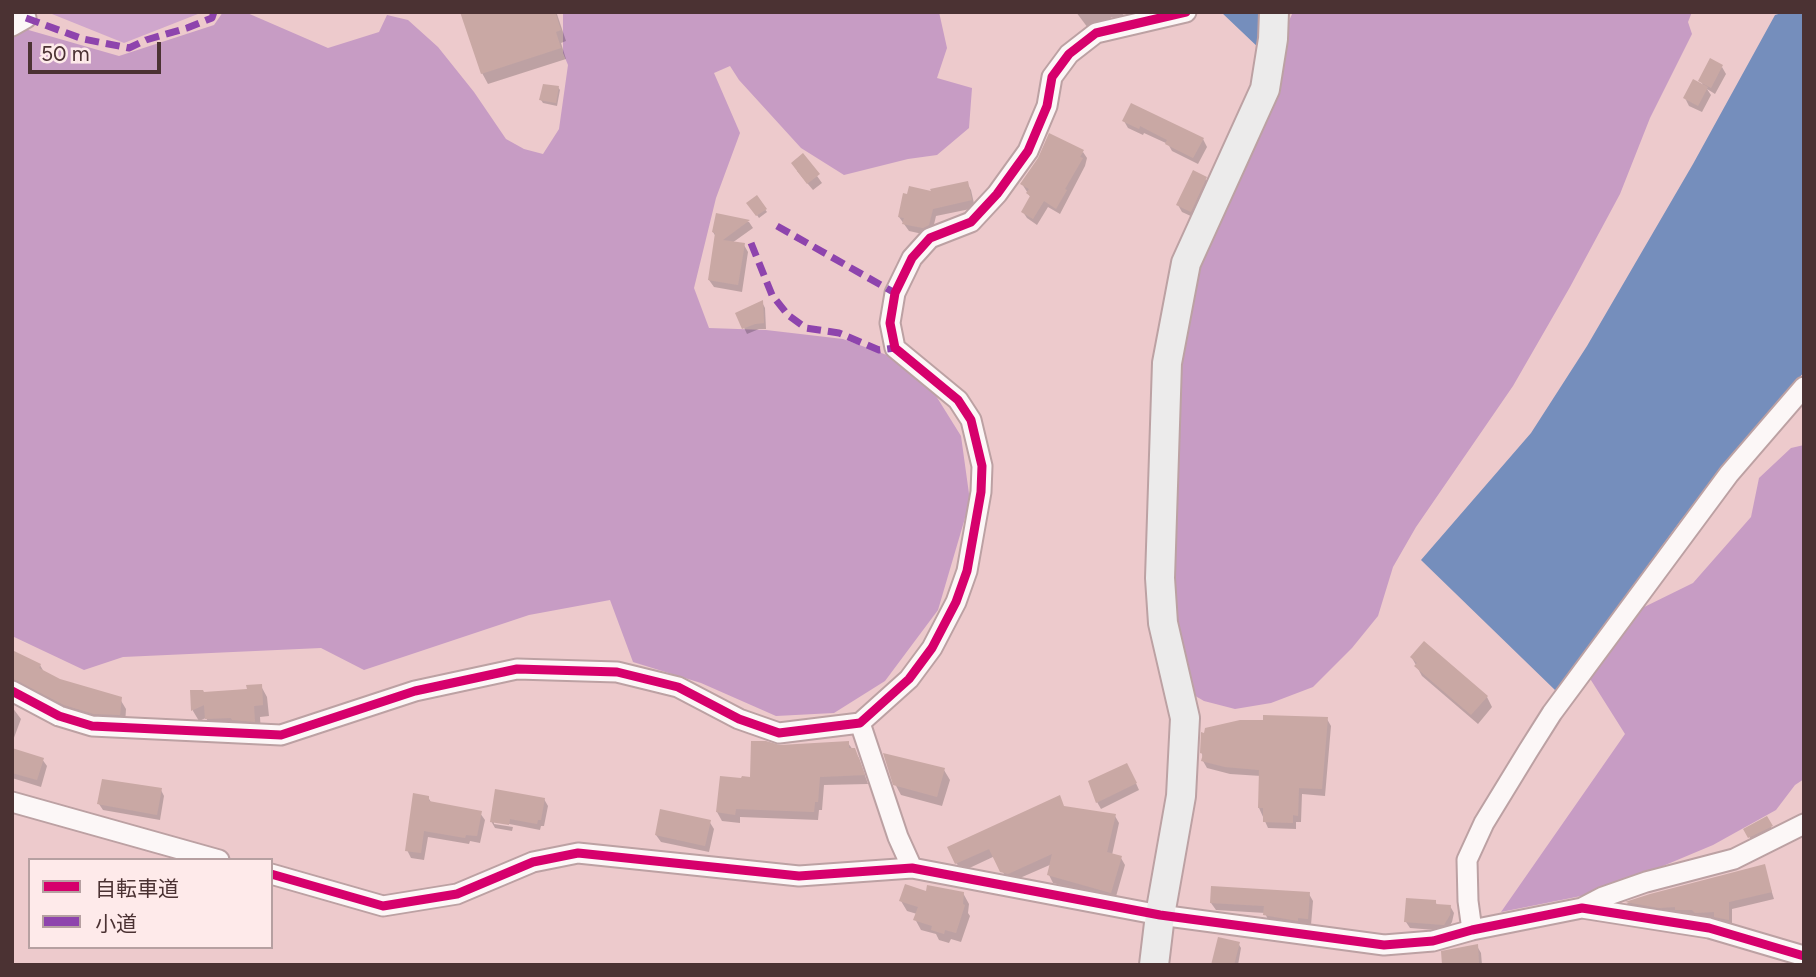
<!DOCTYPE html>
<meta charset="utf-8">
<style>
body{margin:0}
#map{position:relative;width:1816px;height:977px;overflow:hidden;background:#edcacc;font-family:Figtree,"Noto Sans JP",sans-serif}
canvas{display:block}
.frame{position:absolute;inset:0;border:14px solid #4b3233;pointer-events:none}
.legend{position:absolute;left:28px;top:858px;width:245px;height:91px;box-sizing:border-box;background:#feeaea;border:2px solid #b6a0a1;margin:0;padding:9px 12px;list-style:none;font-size:21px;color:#4b3233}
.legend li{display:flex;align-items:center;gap:14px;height:35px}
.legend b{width:35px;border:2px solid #b6a0a1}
.scale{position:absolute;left:28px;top:42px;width:133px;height:32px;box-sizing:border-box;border:4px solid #4b3233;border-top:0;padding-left:9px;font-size:21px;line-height:24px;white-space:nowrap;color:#4b3233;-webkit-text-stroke:5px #feeaea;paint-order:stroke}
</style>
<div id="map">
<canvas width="1816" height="977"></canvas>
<div class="frame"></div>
<ul class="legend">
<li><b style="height:9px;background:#d6006c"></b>自転車道</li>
<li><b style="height:9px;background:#8e44ad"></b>小道</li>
</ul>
<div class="scale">50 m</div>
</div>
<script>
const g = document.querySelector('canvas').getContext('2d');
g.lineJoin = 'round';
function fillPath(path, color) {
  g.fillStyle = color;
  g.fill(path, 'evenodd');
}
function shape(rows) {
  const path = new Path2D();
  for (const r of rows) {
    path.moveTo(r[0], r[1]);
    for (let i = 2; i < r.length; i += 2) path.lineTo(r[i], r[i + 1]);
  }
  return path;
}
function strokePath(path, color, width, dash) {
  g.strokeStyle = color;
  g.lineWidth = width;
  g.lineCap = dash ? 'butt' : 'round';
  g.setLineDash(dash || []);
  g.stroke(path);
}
fillPath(shape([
 [47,12,203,12,124,43]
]), '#cfa6cc');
fillPath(shape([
 [223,12,245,12,328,48,379,32,387,15,408,20,438,47,474,92,506,139,524,149,543,154,559,129,568,65,563,53,563,12,939,12,947,48,937,78,972,88,969,128,937,155,908,159,844,175,801,148,739,80,730,66,714,73,740,133,716,198,694,288,709,328,766,330,843,339,895,358,928,383,961,436,970,501,938,610,885,681,834,713,776,716,701,683,633,662,610,600,529,615,364,670,321,648,123,657,84,670,12,636,12,35,25,29,119,56,214,25],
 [1293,12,1692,12,1688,22,1692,34,1650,118,1620,194,1570,287,1513,386,1416,527,1393,567,1378,616,1352,648,1313,687,1271,703,1235,709,1204,701,1185,690,1163,576,1173,372,1199,258,1280,40],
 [1804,445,1804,779,1795,785,1776,810,1713,845,1601,892,1501,912,1625,734,1589,677,1632,613,1693,583,1751,517,1759,478,1791,448]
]), '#c79cc4');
fillPath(shape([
 [1221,12,1266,12,1262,51],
 [1785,12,1804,12,1804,372,1681,520,1556,691,1421,560,1531,433,1587,346,1693,164,1775,15]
]), '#758ebc');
fillPath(shape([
 [462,12,560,12,557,14,566,41,561,43,566,59,488,84,482,73],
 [1076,12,1126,12,1116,21,1112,17,1091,32],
 [1722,67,1726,74,1715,94,1707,89,1711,95,1702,112,1689,106,1685,98,1704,87,1701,81],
 [558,87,560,90,557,106,543,103,541,100],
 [1124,121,1203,139,1207,147,1198,164,1172,151,1168,144,1144,133,1143,135,1128,128],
 [1083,152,1087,158,1085,166,1060,214,1048,207,1037,225,1027,218,1023,212,1031,198,1022,184],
 [803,156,822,183,813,190,797,171],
 [1205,179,1210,186,1195,218,1182,212,1178,205],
 [967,183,971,190,975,208,936,216,932,233,927,235,909,231,899,217,933,194],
 [757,198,767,212,759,218,749,204],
 [717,215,749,222,753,228,732,243,744,245,748,252,742,292,714,287,709,280,716,237,713,232],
 [762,302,765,308,766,329,759,329,747,334,737,313],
 [1424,644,1487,697,1492,707,1478,724,1422,676,1412,658],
 [12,652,40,665,44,672,60,680,120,699,126,709,125,725,101,724,12,691],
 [261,686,267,697,269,716,260,717,261,732,213,730,206,718,199,721,193,711,192,692,204,694,248,691],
 [12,707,21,719,12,743],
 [1327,719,1331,726,1325,796,1302,794,1301,822,1296,822,1296,829,1268,828,1259,808,1261,776,1230,774,1207,768,1203,761,1202,753],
 [848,743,859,758,868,784,824,785,822,810,819,810,818,820,740,817,740,823,722,821,717,812,780,747],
 [12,750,42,759,47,766,41,787,12,778],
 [944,770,950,780,942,806,901,795,895,784],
 [1131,772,1139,790,1101,809,1097,802],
 [161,790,164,796,160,820,103,810,99,804],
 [428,797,432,804,480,813,485,820,480,843,470,841,469,844,428,837,424,860,411,858,407,850],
 [544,799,548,806,544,826,541,826,540,830,494,821,494,824,513,827,512,831,495,828,491,821],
 [1065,807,1115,816,1119,823,1112,855,1121,858,1125,865,1115,900,1053,883,1049,875,1052,864,1013,881,1007,880,995,856,963,871,956,863],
 [1766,818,1775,834,1754,844,1745,830],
 [709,821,714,829,709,852,661,842,656,835],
 [1764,867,1774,899,1732,909,1732,926,1720,923,1717,919,1700,920,1698,916,1681,917,1679,913,1663,914,1631,909,1627,903,1650,895],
 [927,893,963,893,969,904,968,913,970,916,961,942,951,939,949,943,939,940,936,934,921,930,915,919,917,914,907,911,901,901],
 [1309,894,1313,901,1311,925,1269,922,1265,913,1216,910,1211,903],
 [1435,901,1437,905,1450,906,1454,913,1452,922,1447,931,1410,928,1406,922],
 [1238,943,1241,948,1238,965,1213,965],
 [1477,946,1481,953,1482,965,1444,965]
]), '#0003');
fillPath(shape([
 [460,12,555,12,561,30,556,32,561,48,481,74],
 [1710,58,1723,65,1711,88,1698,81],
 [1693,79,1708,87,1698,106,1683,98],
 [543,84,559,86,556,103,539,100],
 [1131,103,1204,138,1193,158,1165,144,1167,140,1140,126,1139,129,1122,121],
 [1049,133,1084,150,1080,157,1083,158,1065,189,1067,190,1056,209,1044,201,1033,219,1021,212,1030,196,1026,193,1029,189,1020,184,1038,158],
 [803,153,820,174,807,184,791,163],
 [1193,170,1207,177,1191,212,1176,205],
 [968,181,972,200,933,209,929,225,923,228,902,224,904,218,898,217,903,193,907,194,909,186,931,191,930,189],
 [757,195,767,209,756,216,746,203],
 [716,213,750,220,723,240,745,243,738,285,708,280,715,233,712,232],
 [763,300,764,323,755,324,742,329,735,313],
 [1424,641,1488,696,1471,715,1414,666,1417,663,1410,657],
 [12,650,41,664,39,668,60,679,122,697,120,715,94,714,64,705,12,679],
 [262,684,263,705,254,706,255,722,232,720,231,718,205,719,204,705,191,711,190,690,203,690,204,692,247,689,246,685],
 [1263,715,1328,717,1322,789,1299,788,1298,816,1293,815,1293,823,1263,822,1263,808,1258,808,1259,770,1225,767,1201,761,1203,754,1200,753,1201,732,1204,733,1205,728,1240,720,1263,720],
 [751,741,766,741,780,745,849,741,849,748,855,748,865,775,820,777,818,802,815,802,814,812,736,809,735,815,716,812,720,776,741,778,742,776,750,777],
 [12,748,44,758,37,780,12,773],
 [883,753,945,768,937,797,893,785],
 [1127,763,1137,783,1096,803,1088,781],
 [102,779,162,788,157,815,97,804],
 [495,789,545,798,541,820,538,820,537,824,510,819,509,825,490,822],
 [413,793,429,796,429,801,482,811,477,836,466,835,465,838,424,831,421,853,405,851],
 [1060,795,1064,806,1116,814,1107,852,1122,856,1111,893,1047,875,1052,854,1008,874,1000,872,989,849,955,864,947,847],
 [660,809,711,820,705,846,655,835],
 [1767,816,1773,826,1748,838,1743,829],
 [1765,864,1772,892,1729,902,1729,920,1714,917,1714,912,1695,913,1692,910,1675,910,1675,907,1659,908,1625,902,1650,894],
 [905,884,926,891,927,885,964,892,963,904,965,905,956,933,945,930,944,934,931,930,932,926,913,920,918,907,899,901],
 [1211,886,1310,892,1308,919,1298,918,1298,921,1263,915,1264,906,1210,903],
 [1406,898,1436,900,1436,904,1451,905,1450,915,1444,925,1404,922],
 [1218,937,1240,942,1234,965,1211,965],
 [1478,944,1479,963,1442,965,1441,951]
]), '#c9a8a4');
const street = shape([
 [12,26,26,18],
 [12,691,59,716,92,726,281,735,415,691,517,669,617,672,678,687,739,719,779,733,860,723,909,679,932,648,956,602,967,571,981,492,982,466,971,420,958,400,895,348,890,323,895,293,912,258,930,238,971,222,997,194,1028,151,1047,106,1052,77,1069,54,1096,33,1186,12],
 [860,723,898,837,912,868],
 [12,802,219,860],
 [271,874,383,906,457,894,533,862,578,853,799,876,912,868,1160,915,1384,945,1433,941,1472,930,1582,908,1709,928,1804,956],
 [1582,908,1603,897,1646,882,1734,859,1804,824],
 [1472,930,1468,901,1467,860,1484,823,1528,751,1552,713,1729,474,1804,387]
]);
const secondary = shape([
 [1154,965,1160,915,1181,796,1185,718,1163,623,1160,578,1167,363,1186,263,1265,89,1273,39,1274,12]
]);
strokePath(street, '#bca1a3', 23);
strokePath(secondary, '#bca1a3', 32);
strokePath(street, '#fcf7f7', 19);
strokePath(secondary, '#ecebeb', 28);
strokePath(shape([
 [26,18,83,39,129,48,146,40,187,28,212,18,214,12],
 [777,226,895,293],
 [751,243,772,295,788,315,806,328,839,333,879,350,895,348]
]), '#8e44ad', 7, [14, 7]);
strokePath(shape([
 [12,691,59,716,92,726,281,735,415,691,517,669,617,672,678,687,739,719,779,733,860,723,909,679,932,648,956,602,967,571,981,492,982,466,971,420,958,400,895,348,890,323,895,293,912,258,930,238,971,222,997,194,1028,151,1047,106,1052,77,1069,54,1096,33,1186,12],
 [271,874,383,906,457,894,533,862,578,853,799,876,912,868,1160,915,1384,945,1433,941,1472,930,1582,908,1709,928,1804,956]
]), '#d6006c', 9);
</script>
